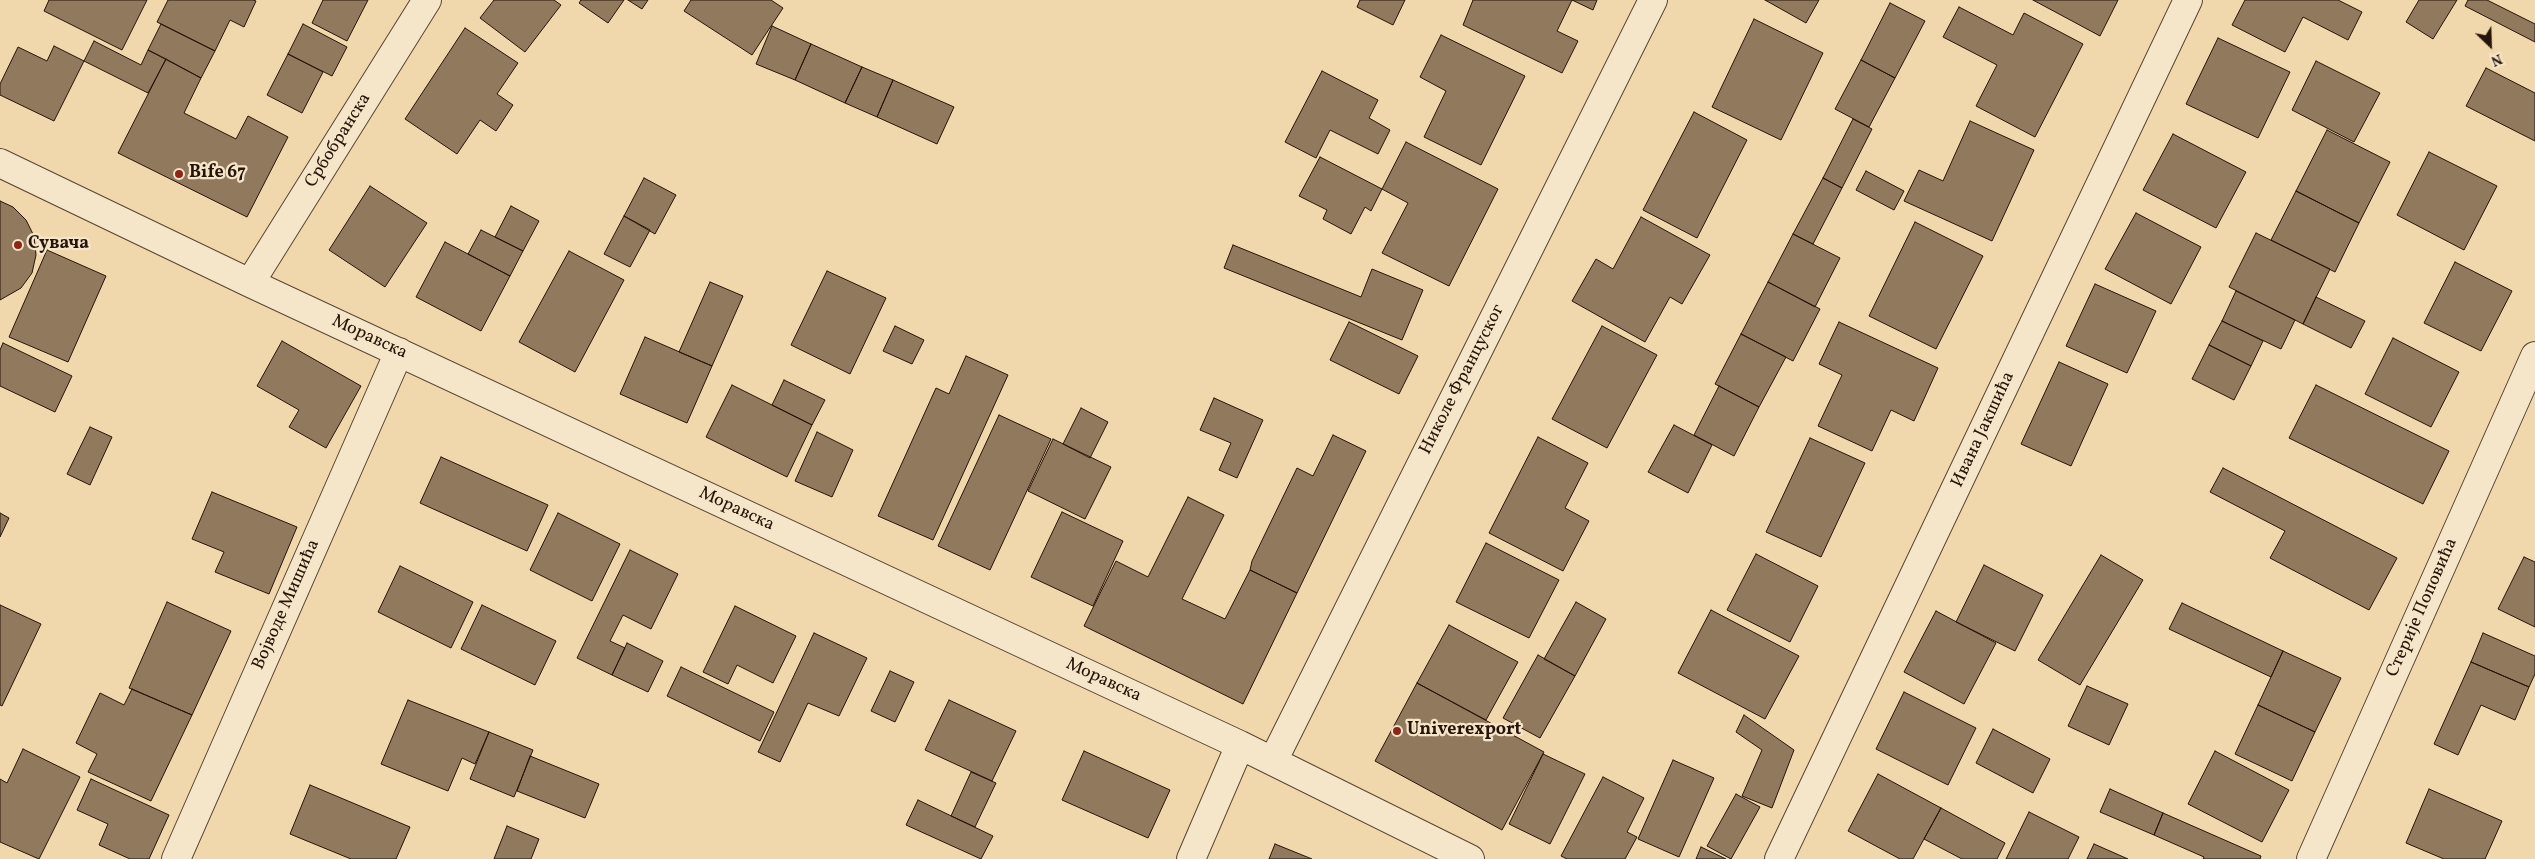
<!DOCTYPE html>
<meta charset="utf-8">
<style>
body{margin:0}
#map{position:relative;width:2535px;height:859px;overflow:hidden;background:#f0d7ac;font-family:Vollkorn,serif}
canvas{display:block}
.north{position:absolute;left:2465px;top:20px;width:50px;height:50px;-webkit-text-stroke:4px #f5e5c9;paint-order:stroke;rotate:156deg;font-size:14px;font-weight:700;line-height:20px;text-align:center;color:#271408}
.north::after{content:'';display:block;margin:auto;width:18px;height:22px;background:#271408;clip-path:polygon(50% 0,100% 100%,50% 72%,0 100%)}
</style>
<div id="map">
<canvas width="2535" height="859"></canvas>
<div class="north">N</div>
</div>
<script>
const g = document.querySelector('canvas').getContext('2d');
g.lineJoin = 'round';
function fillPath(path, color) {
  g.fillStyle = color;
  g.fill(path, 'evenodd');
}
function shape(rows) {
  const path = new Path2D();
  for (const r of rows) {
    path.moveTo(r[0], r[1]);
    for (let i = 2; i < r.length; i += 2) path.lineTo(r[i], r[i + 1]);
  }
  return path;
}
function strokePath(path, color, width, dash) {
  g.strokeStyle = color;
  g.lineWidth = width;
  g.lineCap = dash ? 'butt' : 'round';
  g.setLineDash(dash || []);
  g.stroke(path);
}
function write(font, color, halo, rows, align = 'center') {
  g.font = font + ' Vollkorn,serif';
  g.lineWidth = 4.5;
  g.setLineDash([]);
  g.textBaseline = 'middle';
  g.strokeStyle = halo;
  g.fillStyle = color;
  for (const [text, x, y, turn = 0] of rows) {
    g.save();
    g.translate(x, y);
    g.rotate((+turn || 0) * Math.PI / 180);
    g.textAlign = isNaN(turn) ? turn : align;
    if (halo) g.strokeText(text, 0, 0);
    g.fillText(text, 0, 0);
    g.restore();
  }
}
const building = shape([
 [49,0,147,0,122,50,44,11,49,0],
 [168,0,253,0,256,1,244,27,230,20,215,51,157,22,168,0],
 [323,0,368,0,347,41,312,23,323,0],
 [494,0,554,0,561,5,525,52,480,18,494,0],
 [581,0,624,0,608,23,579,3,581,0],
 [628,0,648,0,642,9,628,0],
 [691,0,771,0,783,8,752,55,684,11,691,0],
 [1360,0,1405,0,1393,25,1357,7,1360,0],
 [1473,0,1597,0,1593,10,1572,0,1557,31,1578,41,1562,73,1463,25,1473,0],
 [1765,0,1819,0,1806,23,1765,0],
 [2033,0,2118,0,2100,36,2033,0],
 [2245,0,2338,0,2362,12,2348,40,2303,17,2285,52,2232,25,2245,0],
 [2419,0,2457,0,2433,39,2406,22,2419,0],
 [2468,0,2487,0,2535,24,2535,42,2465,6,2468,0],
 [1890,3,1925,21,1895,78,1861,60,1890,3],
 [1959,7,2013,35,2024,13,2083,44,2035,137,1976,106,1997,65,1943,37,1959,7],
 [1754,19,1823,53,1781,140,1712,107,1754,19],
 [161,24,215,51,201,78,148,50,161,24],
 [303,24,347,47,332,76,288,54,303,24],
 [772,26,811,44,795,80,756,64,772,26],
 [465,28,518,63,497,94,513,105,496,131,480,120,457,154,405,119,465,28],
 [1441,35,1525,76,1481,165,1424,137,1446,91,1420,77,1441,35],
 [2218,38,2290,72,2258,138,2186,104,2218,38],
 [94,41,141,65,148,50,166,59,148,93,84,61,94,41],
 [811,44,862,67,845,103,795,80,811,44],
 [54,46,84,61,54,121,0,95,0,84,18,47,47,61,54,46],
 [288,54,323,72,302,113,267,95,288,54],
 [166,59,201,78,184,113,236,139,248,116,288,137,247,217,118,153,166,59],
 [1861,60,1895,78,1869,127,1835,109,1861,60],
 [2316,61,2380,93,2354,142,2292,110,2316,61],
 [862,67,893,80,877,117,845,103,862,67],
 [2486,68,2535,93,2535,141,2466,106,2486,68],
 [1322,71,1378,100,1369,118,1390,130,1378,154,1330,130,1316,158,1285,142,1322,71],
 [893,80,954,107,937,144,877,117,893,80],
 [1694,112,1747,140,1697,238,1643,210,1694,112],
 [1853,119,1872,129,1842,188,1823,178,1853,119],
 [1970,121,2034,150,1992,241,1904,201,1919,170,1943,181,1970,121],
 [2327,130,2390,162,2359,223,2296,191,2327,130],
 [2173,134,2246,172,2216,228,2143,190,2173,134],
 [1406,142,1498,189,1449,286,1382,253,1408,203,1382,189,1406,142],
 [2429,152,2497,186,2464,250,2397,215,2429,152],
 [1320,157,1382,189,1371,211,1365,207,1351,234,1323,219,1327,210,1299,196,1320,157],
 [1866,171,1904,191,1894,210,1856,190,1866,171],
 [644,178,676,195,655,234,624,216,644,178],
 [1823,178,1842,188,1813,244,1793,234,1823,178],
 [370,186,427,223,385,287,329,250,370,186],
 [2296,191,2359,223,2335,272,2271,240,2296,191],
 [0,201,13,207,26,220,34,236,36,255,32,273,21,288,0,300,0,201],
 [511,206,539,221,523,251,495,237,511,206],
 [2136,213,2201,247,2171,304,2105,269,2136,213],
 [624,216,650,230,630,267,604,254,624,216],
 [1641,217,1710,255,1682,304,1670,297,1645,342,1572,301,1596,259,1613,269,1641,217],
 [1915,222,1983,256,1936,349,1869,316,1915,222],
 [481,230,523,251,510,276,468,254,481,230],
 [2256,233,2330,269,2303,324,2229,287,2256,233],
 [1793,234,1840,258,1815,307,1768,282,1793,234],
 [445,242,510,276,481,331,416,297,445,242],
 [1233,245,1361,297,1372,269,1423,290,1402,340,1224,268,1233,245],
 [47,250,106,276,68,362,9,337,47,250],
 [569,251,624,280,575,372,519,342,569,251],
 [2455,262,2512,291,2481,351,2424,323,2455,262],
 [827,271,886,298,850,374,791,345,827,271],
 [710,282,743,296,712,366,679,352,710,282],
 [1768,282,1820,309,1793,361,1741,334,1768,282],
 [2095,284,2156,311,2127,373,2066,346,2095,284],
 [2236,291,2295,320,2281,349,2222,321,2236,291],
 [2316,297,2365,321,2351,348,2303,324,2316,297],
 [2222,321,2263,341,2251,366,2209,345,2222,321],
 [1349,322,1418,356,1399,394,1330,360,1349,322],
 [1839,322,1938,368,1914,421,1891,410,1872,451,1818,426,1842,375,1819,364,1839,322],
 [895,326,924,340,912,364,883,351,895,326],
 [1602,326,1657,355,1607,448,1552,419,1602,326],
 [1741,334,1786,357,1759,407,1715,384,1741,334],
 [645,337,712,366,687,423,620,394,645,337],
 [2393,338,2459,372,2431,427,2365,394,2393,338],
 [282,341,361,386,326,448,289,427,299,410,257,386,282,341],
 [3,343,72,376,55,412,0,386,0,350,3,343],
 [2209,345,2251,366,2234,400,2192,379,2209,345],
 [966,356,1008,375,933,540,878,516,936,388,949,394,966,356],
 [2059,362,2108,384,2071,466,2021,444,2059,362],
 [784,380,825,400,812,425,772,405,784,380],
 [732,385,812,425,787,477,706,437,732,385],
 [2316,385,2449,451,2423,504,2289,438,2316,385],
 [1719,386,1759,407,1734,456,1694,435,1719,386],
 [1214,398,1263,420,1237,478,1219,470,1231,443,1200,430,1214,398],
 [1081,408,1108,422,1090,458,1063,444,1081,408],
 [999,415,1051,439,990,570,938,546,999,415],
 [1674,425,1712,445,1688,493,1648,472,1674,425],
 [90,427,112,437,90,485,67,474,90,427],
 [817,432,853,450,832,497,795,481,817,432],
 [1333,435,1366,451,1297,593,1250,570,1252,561,1297,468,1313,476,1333,435],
 [1538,437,1588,463,1565,508,1589,521,1563,571,1489,533,1538,437],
 [1810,438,1865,463,1821,557,1766,532,1810,438],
 [1053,439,1111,467,1085,519,1028,491,1053,439],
 [441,457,548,505,527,551,420,503,441,457],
 [2223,468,2397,558,2369,610,2270,558,2285,531,2210,492,2223,468],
 [212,492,297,527,269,594,215,572,224,552,192,539,212,492],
 [1188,497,1224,515,1182,599,1225,619,1250,570,1297,593,1243,704,1084,626,1116,561,1148,577,1188,497],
 [1062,512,1123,541,1093,606,1031,577,1062,512],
 [0,513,9,518,0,537,0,513],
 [558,513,620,544,592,601,530,570,558,513],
 [1486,543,1559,580,1529,638,1456,602,1486,543],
 [630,550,678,574,651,629,623,615,610,641,625,648,612,675,577,658,630,550],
 [1756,554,1818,586,1790,642,1727,610,1756,554],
 [2101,555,2143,580,2080,685,2038,660,2101,555],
 [2524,557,2535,562,2535,627,2498,609,2524,557],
 [1984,565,2043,595,2015,651,1956,622,1984,565],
 [400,566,473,602,451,648,378,612,400,566],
 [167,602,231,631,192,715,129,688,167,602],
 [1576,602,1606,619,1575,676,1544,659,1576,602],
 [2182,603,2283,651,2271,677,2169,629,2182,603],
 [0,605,41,624,2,706,0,705,0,605],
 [482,605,556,641,535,685,461,649,482,605],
 [735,606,796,636,773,683,737,665,728,684,703,672,735,606],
 [1711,610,1799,656,1765,719,1678,673,1711,610],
 [1936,611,1996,643,1964,704,1904,672,1936,611],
 [1449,625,1518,662,1486,720,1417,683,1449,625],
 [814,633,867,658,839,716,808,703,780,762,758,752,814,633],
 [2483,633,2535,656,2535,674,2529,687,2471,662,2483,633],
 [627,643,663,661,648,692,612,675,627,643],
 [2283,651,2341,678,2315,732,2258,705,2283,651],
 [1538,655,1575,676,1540,738,1503,718,1538,655],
 [2471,662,2529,687,2515,720,2481,705,2458,755,2434,744,2471,662],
 [681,667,774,712,760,741,667,696,681,667],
 [890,671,914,682,895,722,871,711,890,671],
 [1417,683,1544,752,1502,830,1375,761,1417,683],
 [2087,686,2128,704,2109,745,2068,726,2087,686],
 [132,689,192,715,151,801,88,772,97,754,76,743,100,693,124,705,132,689],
 [1904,692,1976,728,1948,785,1876,749,1904,692],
 [408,700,489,732,475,764,462,758,448,791,381,764,408,700],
 [949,700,1016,731,992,781,925,750,949,700],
 [2258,705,2315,732,2292,781,2235,754,2258,705],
 [1744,715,1794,750,1772,808,1742,796,1762,750,1736,732,1744,715],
 [1993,729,2050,759,2033,793,1976,763,1993,729],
 [489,732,533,750,514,797,470,779,489,732],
 [23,749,80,777,39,859,0,842,0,779,7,783,23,749],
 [1084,751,1170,790,1148,838,1062,800,1084,751],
 [2215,751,2289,790,2262,842,2188,804,2215,751],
 [1543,754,1585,774,1550,844,1509,824,1543,754],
 [530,756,599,784,585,818,517,791,530,756],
 [1673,760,1714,778,1679,857,1638,839,1673,760],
 [971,772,996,783,975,827,951,816,971,772],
 [1878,774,1941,808,1913,859,1900,859,1848,831,1878,774],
 [1603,777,1644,798,1627,832,1637,837,1625,859,1567,859,1561,856,1603,777],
 [91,779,169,815,149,859,130,859,99,845,108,824,77,810,91,779],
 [310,785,410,827,396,859,351,859,290,834,310,785],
 [2110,789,2163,813,2154,835,2100,812,2110,789],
 [2429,789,2502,821,2485,859,2444,859,2406,843,2429,789],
 [1736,794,1760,807,1731,859,1707,846,1736,794],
 [918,800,993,836,981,859,906,825,918,800],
 [1941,808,2005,843,1997,859,1962,859,1924,839,1941,808],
 [2029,812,2079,837,2068,859,2006,859,2029,812],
 [2163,813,2261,856,2260,859,2203,859,2204,857,2154,835,2163,813],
 [507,826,539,839,531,859,494,859,507,826],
 [1275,844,1312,859,1269,859,1275,844],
 [2094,844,2128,859,2087,859,2094,844],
 [1701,847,1726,859,1696,859,1701,847]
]);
fillPath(building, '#90795d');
strokePath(building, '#271408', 1);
const street = shape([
 [0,163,250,283,1240,745,1470,859],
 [250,283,427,0],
 [1273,761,1653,0],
 [176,859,399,352],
 [1191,859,1240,745],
 [1779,859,2188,0],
 [2311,859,2535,356]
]);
strokePath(street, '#594531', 30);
strokePath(street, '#f5e5c9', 28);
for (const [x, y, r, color] of [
 [179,174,5,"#8f2418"],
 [18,245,5,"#8f2418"],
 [1397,731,5,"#8f2418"]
]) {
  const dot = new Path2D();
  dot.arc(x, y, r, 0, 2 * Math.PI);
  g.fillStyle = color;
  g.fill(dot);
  strokePath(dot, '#f5e5c9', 2);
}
write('18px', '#271408', '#f5e5c9', [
 ["Србобранска",339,141,-58],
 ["Моравска",369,338,25],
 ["Николе Француског",1463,380,-63],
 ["Ивана Јакшића",1984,430,-65],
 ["Моравска",736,510,25],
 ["Војводе Мишића",287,605,-66],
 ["Стерије Поповића",2423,608,-66],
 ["Моравска",1103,681,25]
]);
write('bold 18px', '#271408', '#f5e5c9', [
 ["Bife 67",189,174],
 ["Сувача",28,245],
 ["Univerexport",1407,731]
], 'left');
</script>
